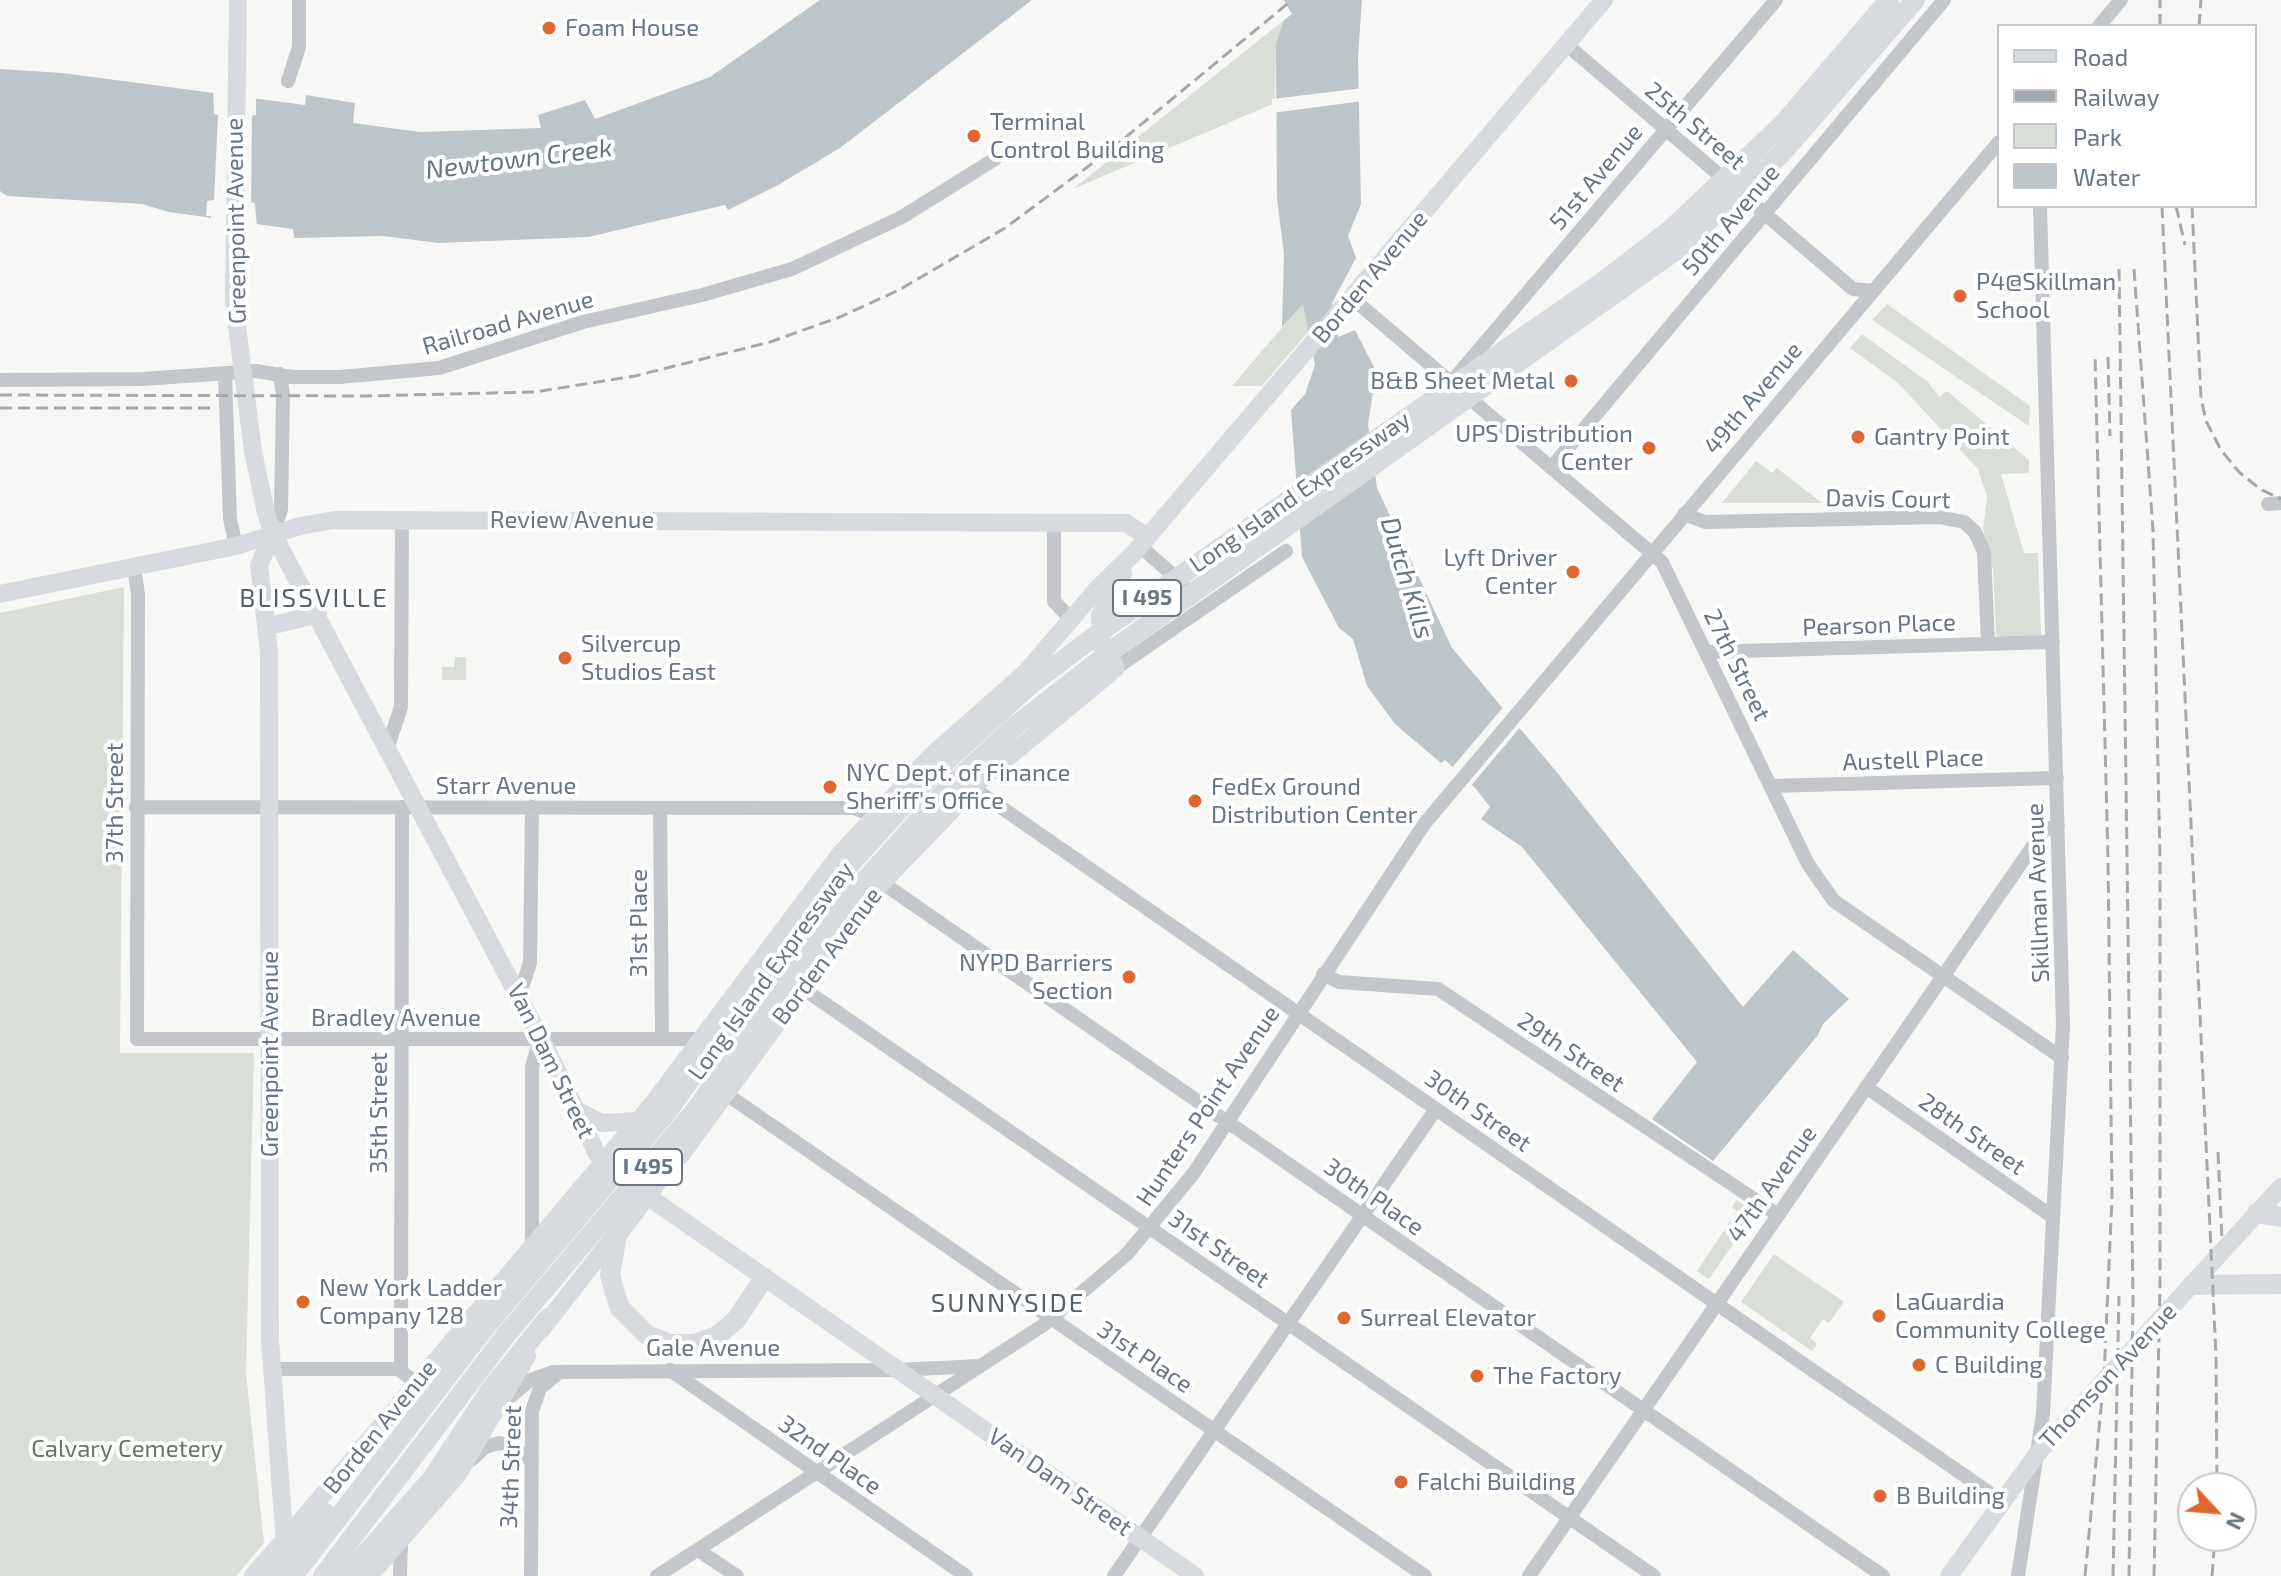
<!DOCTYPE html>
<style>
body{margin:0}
#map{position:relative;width:2281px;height:1576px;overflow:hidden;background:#f7f8f5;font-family:"Exo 2",sans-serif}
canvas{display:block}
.legend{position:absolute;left:1997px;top:24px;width:260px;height:184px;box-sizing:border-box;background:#fff;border:2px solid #c2c8ce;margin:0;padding:10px 14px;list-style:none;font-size:24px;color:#677585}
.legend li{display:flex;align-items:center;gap:16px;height:40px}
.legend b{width:40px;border:2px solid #c2c8ce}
.north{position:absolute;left:2177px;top:1472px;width:80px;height:80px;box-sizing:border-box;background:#fff;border:2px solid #c2c8ce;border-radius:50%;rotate:116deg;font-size:22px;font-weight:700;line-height:32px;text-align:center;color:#677585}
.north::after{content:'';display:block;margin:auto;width:28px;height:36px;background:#df662e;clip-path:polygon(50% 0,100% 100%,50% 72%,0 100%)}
</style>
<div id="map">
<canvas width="2281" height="1576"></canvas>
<ul class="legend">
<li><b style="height:10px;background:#d7dadf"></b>Road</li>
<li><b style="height:10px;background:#a4a9af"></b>Railway</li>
<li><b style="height:22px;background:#d9ded6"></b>Park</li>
<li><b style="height:22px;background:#bbc5ca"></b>Water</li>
</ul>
<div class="north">N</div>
</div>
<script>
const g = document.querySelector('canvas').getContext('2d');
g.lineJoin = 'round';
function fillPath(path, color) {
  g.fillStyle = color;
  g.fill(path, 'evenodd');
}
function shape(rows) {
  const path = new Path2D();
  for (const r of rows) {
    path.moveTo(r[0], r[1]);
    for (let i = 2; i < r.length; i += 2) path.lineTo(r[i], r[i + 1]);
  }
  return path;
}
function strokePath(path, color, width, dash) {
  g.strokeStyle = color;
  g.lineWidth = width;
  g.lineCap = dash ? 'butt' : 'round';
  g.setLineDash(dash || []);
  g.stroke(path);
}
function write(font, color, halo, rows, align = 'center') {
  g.font = font + ' "Exo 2",sans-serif';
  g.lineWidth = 8;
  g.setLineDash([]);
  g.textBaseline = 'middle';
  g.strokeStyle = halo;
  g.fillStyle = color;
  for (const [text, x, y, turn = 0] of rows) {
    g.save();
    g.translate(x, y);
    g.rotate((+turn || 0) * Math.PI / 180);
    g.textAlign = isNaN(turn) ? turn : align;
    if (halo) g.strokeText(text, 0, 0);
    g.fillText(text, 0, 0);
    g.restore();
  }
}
fillPath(shape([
 [1284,20,1276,44,1275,103,1073,189],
 [1303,303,1309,331,1262,386,1232,386],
 [1887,304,2030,406,2029,426,1872,320],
 [1862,334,1928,382,1939,397,1947,391,2029,460,2029,473,2001,474,2024,553,2038,553,2041,635,2011,639,1999,638,1996,634,1993,570,1983,529,1987,496,1978,469,1898,383,1850,348],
 [1756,461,1772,473,1777,468,1822,503,1722,503],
 [124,587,120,1053,254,1053,246,1373,264,1543,236,1576,0,1576,0,613],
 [455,657,466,657,466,680,442,680,442,667,454,667],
 [1736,1200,1755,1212,1709,1279,1697,1271,1737,1211,1732,1207],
 [1774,1254,1844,1302,1829,1323,1823,1319,1810,1338,1817,1344,1812,1351,1741,1302]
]), '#d9ded6');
fillPath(shape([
 [820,0,1032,0,840,148,778,185,728,210,725,205,588,237,439,243,383,236,294,238,293,229,169,212,142,204,7,196,0,191,0,69,62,73,305,105,306,95,355,103,353,123,420,132,541,128,538,115,585,100,595,119,710,77],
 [1284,0,1362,0,1358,56,1361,204,1348,236,1356,258,1332,303,1338,337,1355,330,1376,371,1368,425,1377,488,1452,648,1555,770,1743,1007,1793,950,1849,999,1823,1024,1818,1035,1713,1161,1652,1119,1697,1062,1522,847,1481,819,1490,807,1476,789,1445,760,1441,763,1395,724,1367,686,1353,639,1339,628,1302,557,1291,410,1305,394,1315,365,1303,304,1282,327,1284,254,1277,198,1276,44,1284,20,1292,14]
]), '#bbc5ca');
fillPath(shape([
 [1363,88,1363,101,1272,113,1272,99],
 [213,91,256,94,256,115,252,116,251,202,255,203,257,228,211,221,211,216,206,216,207,201,214,200,218,115,214,114],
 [1505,705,1522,725,1469,788,1450,770]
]), '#f7f8f5');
strokePath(shape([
 [2099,26,2121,0],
 [1567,45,1853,289,1873,291],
 [288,81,299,47,299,0],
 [1353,299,1662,562,1808,864,1834,901,2062,1058],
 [225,375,230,519,236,546],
 [1454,379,1776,0],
 [0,380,143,379,256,371,292,377,340,377,439,368,583,322,702,295,792,269,902,217,995,159],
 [1551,468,1944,0],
 [2268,504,2281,503],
 [1684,514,1705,522,1939,517,1964,522,1975,532,1984,552,1988,644],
 [1054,522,1054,601,1071,620],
 [273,534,281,509,283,395,280,374],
 [1140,546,1182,583],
 [134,567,138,594,137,1039,702,1039],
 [1706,652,2053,642],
 [1116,668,1286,551],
 [388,746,401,707,402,519],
 [966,783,2001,1501],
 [1771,786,2057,778],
 [136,807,854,808,874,816],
 [660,808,662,1038],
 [874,877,1883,1576],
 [1323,974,1339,982,1438,989,1778,1215],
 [795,983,1654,1576],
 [519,997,530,963,532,807],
 [1866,1087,2053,1217],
 [719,1089,1425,1576],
 [532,1244,532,1067,540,1038],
 [271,1369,398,1369,418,1384],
 [401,1370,402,807],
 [670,1370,966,1576],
 [506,1400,530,1380,553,1372,898,1370,980,1366],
 [472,1459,485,1447,499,1443,513,1447,532,1461],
 [698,1550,737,1576],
 [400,1576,401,1542],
 [531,1576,532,1411,540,1388,557,1374],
 [657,1576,1042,1326,1127,1254,1193,1174,1425,823,1999,142],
 [1114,1576,1436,1109],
 [1529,1576,2044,830,2058,826],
 [2018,1576,2043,1414,2063,1024,2040,206]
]), '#c3c6ca', 14);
strokePath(shape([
 [238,0,234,303,253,451,266,513,273,534,548,1052,597,1154,610,1168],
 [273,534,259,565,269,652,270,1340,285,1545],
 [0,594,236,546,300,526,334,520,1126,523,1148,537],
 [266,627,318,614],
 [574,1109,602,1123,637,1121],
 [681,1155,874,891,983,778,1116,668,1102,647,1100,615,1123,573],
 [637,1189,1195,1576],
 [541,1330,619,1230],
 [284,1541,654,1102,841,853,931,756,1025,673,1097,589,1134,553,1604,0],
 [369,1576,458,1474,527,1356],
 [1949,1576,2037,1454,2281,1187]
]), '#d7dadf', 18);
strokePath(shape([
 [687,1141,617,1235,610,1275,619,1307,647,1335,670,1344,695,1344,717,1336,736,1320,764,1278],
 [2257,1213,2281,1217],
 [2192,1285,2281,1284],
 [254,1576,282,1544],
 [272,1576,325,1513],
 [293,1576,488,1324,670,1108,822,895,934,772,1030,685,1111,624,1604,281,1670,230,1782,125,1889,0],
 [323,1576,506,1335,694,1112,834,915,945,791,1014,727,1111,651,1676,250,1782,153,1915,0],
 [346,1576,431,1480,491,1389,548,1318]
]), '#d7dadf', 20);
strokePath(shape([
 [2160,26,2160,0],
 [2199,26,2201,0],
 [2162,206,2216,1356,2217,1488],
 [2176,206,2185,245],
 [2192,206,2201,398,2206,421,2221,450,2239,472,2260,489,2281,499],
 [2119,269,2133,1298,2129,1576],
 [2134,269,2153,530,2160,860,2160,1285,2154,1576],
 [2108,357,2110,436],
 [0,395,364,396,535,392,635,376,770,342,840,317,899,290,1005,228,1109,151,1292,0],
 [0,408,211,408],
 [2218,1152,2222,1240],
 [2085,1576,2104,1377,2112,1197,2108,859,2095,356],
 [2113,1576,2119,1296],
 [2212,1576,2215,1536]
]), '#a4a9af', 3, [12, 6]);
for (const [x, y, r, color] of [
 [549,28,8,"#df662e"],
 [974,136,8,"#df662e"],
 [1960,296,8,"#df662e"],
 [1571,381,8,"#df662e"],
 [1858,437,8,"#df662e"],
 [1649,448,8,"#df662e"],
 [1573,572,8,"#df662e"],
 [565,658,8,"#df662e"],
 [830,787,8,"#df662e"],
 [1195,801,8,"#df662e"],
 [1129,977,8,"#df662e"],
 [303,1302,8,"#df662e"],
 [1879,1316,8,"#df662e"],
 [1344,1318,8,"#df662e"],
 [1919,1365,8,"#df662e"],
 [1477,1376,8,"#df662e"],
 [1401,1482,8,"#df662e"],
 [1880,1496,8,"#df662e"]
]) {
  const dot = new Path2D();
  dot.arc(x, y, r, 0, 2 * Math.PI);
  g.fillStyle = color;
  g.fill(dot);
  strokePath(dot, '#fff', 3);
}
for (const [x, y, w] of [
 [1147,598,68],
 [648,1167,68]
]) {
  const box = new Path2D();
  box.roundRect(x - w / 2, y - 18, w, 36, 6);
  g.fillStyle = '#fff';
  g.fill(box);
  strokePath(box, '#677585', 2);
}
write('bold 22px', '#677585', null, [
 ["I 495",1147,598],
 ["I 495",648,1167]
]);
write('24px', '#677585', '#fff', [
 ["Foam House",565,28],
 ["Terminal",990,122],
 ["Control Building",990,150],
 ["P4@Skillman",1976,282],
 ["School",1976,310],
 ["B&B Sheet Metal",1555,381,"right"],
 ["UPS Distribution",1633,434,"right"],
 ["Center",1633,462,"right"],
 ["Gantry Point",1874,437],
 ["Lyft Driver",1557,558,"right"],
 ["Center",1557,586,"right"],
 ["Silvercup",581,644],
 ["Studios East",581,672],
 ["NYC Dept. of Finance",846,773],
 ["Sheriff's Office",846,801],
 ["FedEx Ground",1211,787],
 ["Distribution Center",1211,815],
 ["NYPD Barriers",1113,963,"right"],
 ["Section",1113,991,"right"],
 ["New York Ladder",319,1288],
 ["Company 128",319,1316],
 ["LaGuardia",1895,1302],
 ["Community College",1895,1330],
 ["Surreal Elevator",1360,1318],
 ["C Building",1935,1365],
 ["The Factory",1493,1376],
 ["Falchi Building",1417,1482],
 ["B Building",1896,1496]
], 'left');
write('24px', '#677585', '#fff', [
 ["25th Street",1695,126,40],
 ["51st Avenue",1596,177,-50],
 ["50th Avenue",1731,220,-50],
 ["Greenpoint Avenue",236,221,-91],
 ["Borden Avenue",1370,277,-50],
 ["Railroad Avenue",508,323,-16],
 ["49th Avenue",1753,398,-50],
 ["Long Island Expressway",1300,492,-35],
 ["Davis Court",1888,499,1],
 ["Review Avenue",572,520],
 ["Pearson Place",1879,625,-2],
 ["27th Street",1737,665,64],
 ["Austell Place",1913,760,-2],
 ["Starr Avenue",506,786],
 ["37th Street",115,803,-90],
 ["Skillman Avenue",2038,893,-92],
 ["31st Place",639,923,-90],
 ["Borden Avenue",827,956,-53],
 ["Long Island Expressway",771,971,-54],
 ["Bradley Avenue",396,1018],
 ["29th Street",1571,1052,34],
 ["Greenpoint Avenue",270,1054,-90],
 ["Van Dam Street",551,1061,64],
 ["Hunters Point Avenue",1208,1106,-56],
 ["30th Street",1478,1111,35],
 ["35th Street",379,1113,-90],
 ["28th Street",1972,1134,35],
 ["47th Avenue",1772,1184,-55],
 ["30th Place",1374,1197,35],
 ["31st Street",1219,1249,35],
 ["Gale Avenue",713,1348],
 ["31st Place",1145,1357,34],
 ["Thomson Avenue",2108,1376,-47],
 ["Borden Avenue",380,1427,-51],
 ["32nd Place",830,1455,35],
 ["34th Street",511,1467,-88],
 ["Van Dam Street",1060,1482,35]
]);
write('24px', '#657762', '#fff', [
 ["Calvary Cemetery",127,1449]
]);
write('italic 26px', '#637781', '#fff', [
 ["Newtown Creek",519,159,-7],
 ["Dutch Kills",1407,578,73]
]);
g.letterSpacing = '2px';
write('26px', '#555f6a', '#fff', [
 ["BLISSVILLE",314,598],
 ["SUNNYSIDE",1008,1303]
]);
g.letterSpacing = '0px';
</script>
